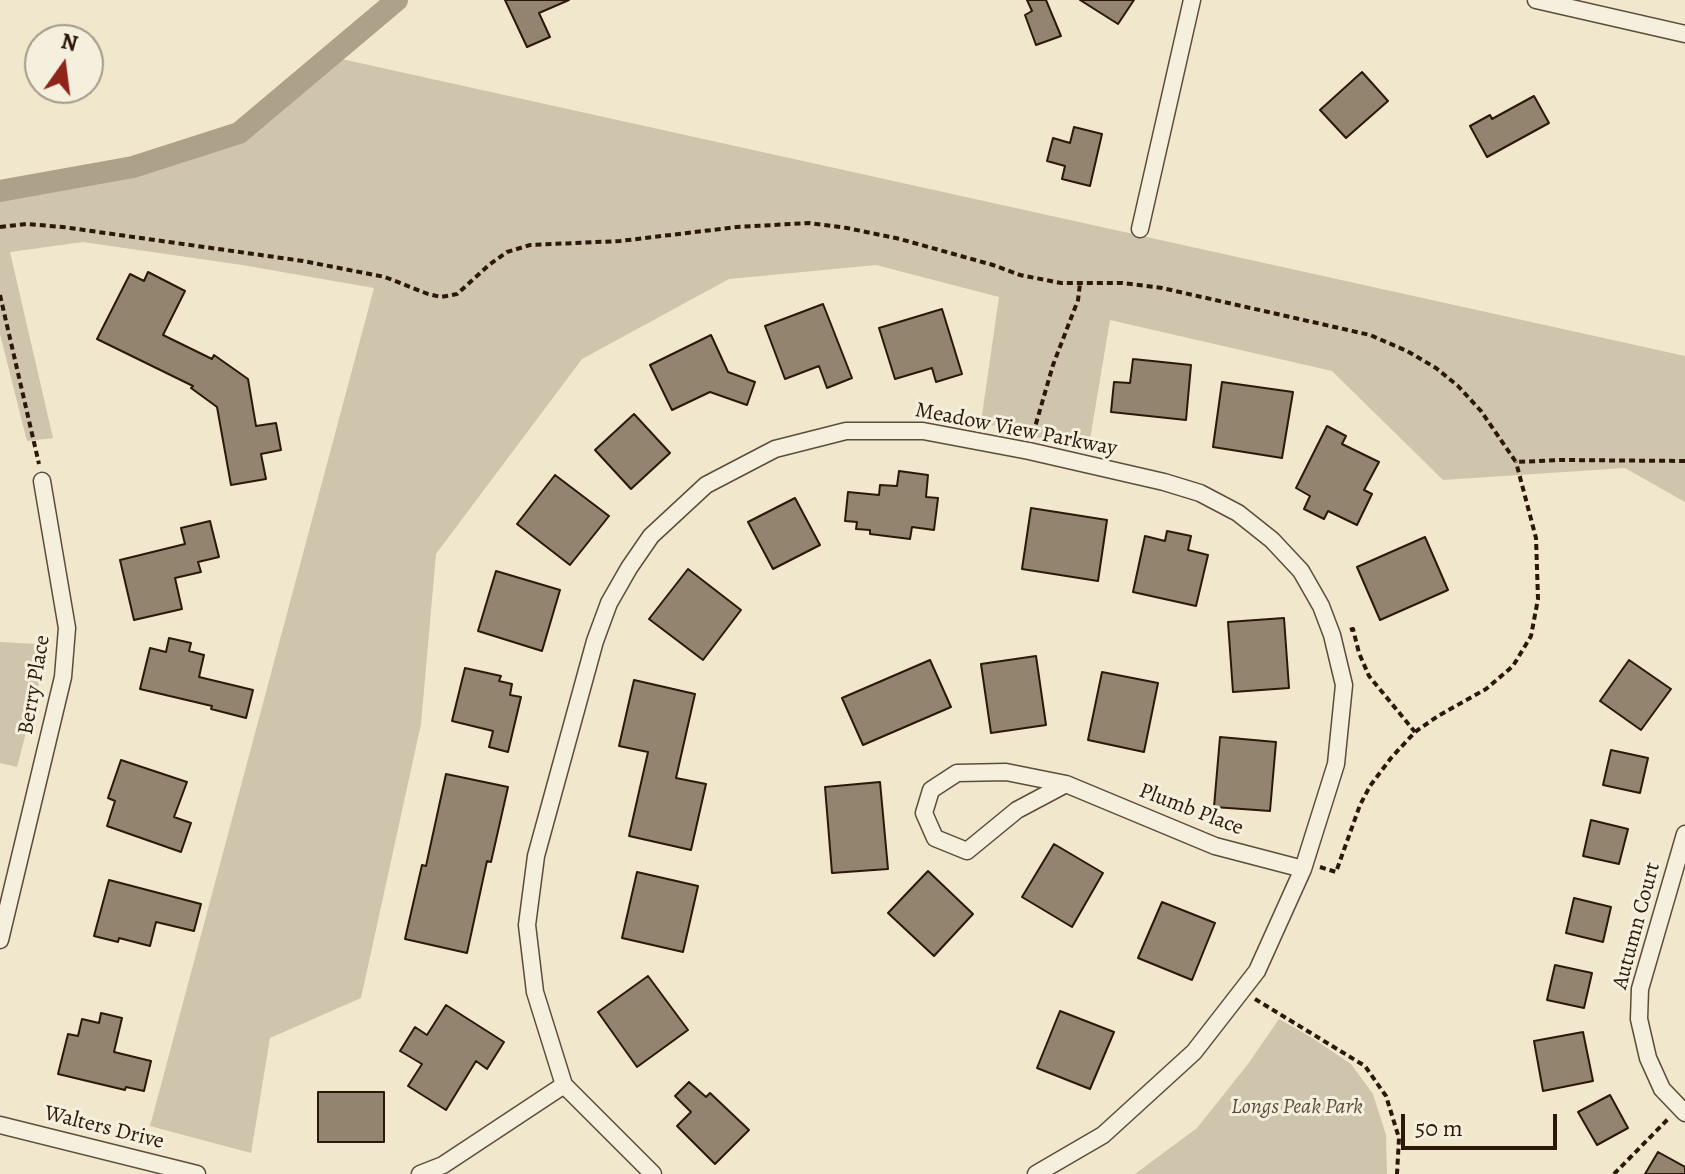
<!DOCTYPE html>
<style>
body{margin:0}
#map{position:relative;width:1685px;height:1174px;overflow:hidden;background:#f0e7cd;font-family:Alegreya,serif}
canvas{display:block}
.north{position:absolute;left:24px;top:24px;width:80px;height:80px;box-sizing:border-box;background:#f5efde;border:2px solid #a59988;border-radius:50%;rotate:14deg;font-size:22px;font-weight:700;line-height:32px;text-align:center;color:#2c1808}
.north::after{content:'';display:block;margin:auto;width:28px;height:36px;background:#8f2418;clip-path:polygon(50% 0,100% 100%,50% 72%,0 100%)}
.scale{position:absolute;left:1401px;top:1114px;width:156px;height:36px;box-sizing:border-box;border:4px solid #2c1808;border-top:0;padding-left:10px;font-size:24px;line-height:28px;white-space:nowrap;color:#2c1808;-webkit-text-stroke:6px #f5efde;paint-order:stroke}
</style>
<div id="map">
<canvas width="1685" height="1174"></canvas>
<div class="north">N</div>
<div class="scale">50 m</div>
</div>
<script>
const g = document.querySelector('canvas').getContext('2d');
g.lineJoin = 'round';
function fillPath(path, color) {
  g.fillStyle = color;
  g.fill(path, 'evenodd');
}
function shape(rows) {
  const path = new Path2D();
  for (const r of rows) {
    path.moveTo(r[0], r[1]);
    for (let i = 2; i < r.length; i += 2) path.lineTo(r[i], r[i + 1]);
  }
  return path;
}
function strokePath(path, color, width, dash) {
  g.strokeStyle = color;
  g.lineWidth = width;
  g.lineCap = dash ? 'butt' : 'round';
  g.setLineDash(dash || []);
  g.stroke(path);
}
function write(font, color, halo, rows, align = 'center') {
  g.font = font + ' Alegreya,serif';
  g.lineWidth = 6;
  g.setLineDash([]);
  g.textBaseline = 'middle';
  g.strokeStyle = halo;
  g.fillStyle = color;
  for (const [text, x, y, turn = 0] of rows) {
    g.save();
    g.translate(x, y);
    g.rotate((+turn || 0) * Math.PI / 180);
    g.textAlign = isNaN(turn) ? turn : align;
    if (halo) g.strokeText(text, 0, 0);
    g.fillText(text, 0, 0);
    g.restore();
  }
}
fillPath(shape([
 [337,58,1685,356,1685,502,1625,468,1443,480,1332,371,1110,320,1088,451,981,422,999,297,876,265,729,279,582,359,436,554,421,724,361,998,270,1038,251,1153,150,1126,374,288,242,265,83,242,10,252,53,438,27,441,0,334,0,195,80,182,225,141,257,125],
 [0,642,37,644,39,683,17,767,0,763],
 [1279,1019,1309,1036,1351,1064,1373,1094,1386,1135,1387,1174,1135,1174,1197,1128,1248,1064]
]), '#cfc4ac');
strokePath(shape([
 [0,191,133,167,239,133,397,0]
]), '#ada18a', 22);
const building = shape([
 [505,0,569,0,539,13,550,37,527,47,505,0],
 [1027,0,1046,0,1061,36,1036,45,1025,15,1032,11,1027,0],
 [1080,0,1134,0,1118,24,1080,0],
 [1362,72,1388,101,1346,138,1320,110,1362,72],
 [1534,96,1549,123,1487,157,1470,126,1490,115,1492,119,1534,96],
 [1074,127,1102,134,1090,186,1062,179,1065,166,1047,161,1053,138,1070,143,1074,127],
 [148,272,185,291,163,335,212,359,214,355,248,379,256,426,276,423,281,450,261,454,266,479,231,485,217,407,191,388,193,386,97,339,130,274,144,281,148,272],
 [823,304,852,378,827,388,819,366,785,379,765,326,823,304],
 [942,309,962,374,936,382,932,368,895,379,879,328,942,309],
 [711,335,728,372,755,382,747,405,710,392,672,410,650,365,711,335],
 [1133,359,1191,365,1186,420,1111,412,1114,382,1130,383,1133,359],
 [1222,382,1293,392,1282,458,1213,447,1222,382],
 [634,414,670,453,631,489,595,450,634,414],
 [1327,426,1346,436,1342,444,1379,462,1364,490,1372,494,1357,525,1328,511,1324,519,1304,509,1310,496,1296,488,1327,426],
 [899,471,928,475,926,497,938,498,934,530,912,527,910,539,870,534,870,530,856,529,857,522,845,521,848,492,879,495,880,485,897,486,899,471],
 [555,475,609,516,570,565,517,524,555,475],
 [795,498,820,545,773,569,748,522,795,498],
 [1031,508,1107,520,1098,581,1022,569,1031,508],
 [210,521,219,557,198,562,201,572,175,578,182,609,134,620,120,560,185,544,181,528,210,521],
 [1167,531,1191,536,1188,550,1208,555,1196,606,1133,592,1145,536,1165,541,1167,531],
 [1425,537,1448,590,1380,620,1357,567,1425,537],
 [688,569,741,610,703,660,649,619,688,569],
 [496,571,560,590,542,651,478,631,496,571],
 [1284,618,1289,688,1233,692,1228,622,1284,618],
 [169,638,191,643,189,651,204,655,199,677,253,690,246,718,211,709,212,706,140,689,150,648,166,652,169,638],
 [1036,656,1046,725,991,733,981,664,1036,656],
 [930,660,951,707,863,745,842,698,930,660],
 [1629,660,1671,689,1641,730,1600,701,1629,660],
 [465,668,501,676,499,681,512,684,510,695,521,697,508,752,489,747,493,731,452,721,465,668],
 [1102,672,1158,683,1144,752,1088,740,1102,672],
 [634,680,695,694,676,778,706,784,691,850,629,836,648,752,619,746,634,680],
 [1220,737,1276,742,1270,811,1214,807,1220,737],
 [1611,750,1648,758,1640,793,1603,785,1611,750],
 [121,760,187,782,174,817,191,823,181,852,107,826,115,801,108,798,121,760],
 [446,774,508,787,491,862,487,861,467,953,405,939,422,865,426,866,446,774],
 [880,782,888,869,832,873,825,787,880,782],
 [1591,820,1628,829,1619,864,1583,856,1591,820],
 [1054,844,1103,873,1072,927,1022,897,1054,844],
 [928,871,973,914,934,956,888,913,928,871],
 [637,872,698,886,683,952,622,938,637,872],
 [109,880,201,904,194,931,156,922,150,946,119,938,118,942,94,936,109,880],
 [1574,898,1611,907,1603,942,1566,933,1574,898],
 [1162,902,1215,923,1192,980,1138,958,1162,902],
 [1555,965,1592,973,1584,1008,1547,1000,1555,965],
 [648,976,688,1030,637,1067,598,1012,648,976],
 [446,1005,504,1042,487,1069,476,1061,446,1110,408,1086,422,1064,400,1051,415,1027,427,1035,446,1005],
 [1060,1011,1114,1032,1090,1089,1037,1068,1060,1011],
 [101,1013,122,1018,114,1052,151,1061,144,1091,126,1087,125,1090,58,1074,68,1034,78,1036,82,1019,99,1023,101,1013],
 [1583,1032,1593,1081,1543,1091,1534,1041,1583,1032],
 [689,1082,706,1097,710,1093,749,1130,715,1164,677,1126,691,1112,675,1096,689,1082],
 [318,1092,384,1092,384,1142,318,1142,318,1092],
 [1610,1095,1628,1128,1597,1145,1578,1112,1610,1095],
 [1658,1152,1685,1167,1685,1174,1645,1174,1658,1152]
]);
fillPath(building, '#92846e');
strokePath(building, '#2c1808', 2);
const street = shape([
 [1536,0,1685,34],
 [1140,229,1192,0],
 [1066,784,1017,810,967,851,935,838,924,813,931,790,957,773,1006,772,1066,784,1215,846,1303,869],
 [1685,834,1640,989,1639,1019,1648,1058,1662,1089,1685,1113],
 [0,940,63,677,67,628,42,481],
 [0,1125,197,1174],
 [420,1174,443,1165,564,1085],
 [653,1174,564,1085,535,992,527,925,536,856,595,641,609,603,629,568,651,536,706,485,775,449,846,431,923,431,1029,451,1164,482,1200,493,1238,513,1272,540,1301,571,1321,606,1332,635,1344,685,1336,764,1303,869,1257,971,1194,1052,1103,1135,1036,1174]
]);
strokePath(street, '#5d4c39', 19);
strokePath(shape([
 [0,227,26,224,63,227,303,261,385,277,428,294,441,297,457,294,489,265,507,252,530,245,620,241,737,227,809,223,847,228,900,239,993,265,1020,275,1061,283,1122,283,1162,288,1370,335,1407,351,1436,368,1458,386,1481,411,1516,462,1560,460,1685,461],
 [0,295,39,464],
 [1033,434,1053,365,1078,300,1080,284],
 [1350,630,1353,629,1359,653,1369,676,1415,732],
 [1320,867,1336,872,1360,805,1370,786,1391,758,1415,732,1438,716,1486,689,1513,666,1531,636,1538,599,1536,538,1516,462],
 [1255,999,1365,1066,1386,1096,1399,1138,1397,1174],
 [1614,1174,1668,1119]
]), '#2c1808', 4, [6, 4]);
strokePath(street, '#f5efde', 16);
write('22px', '#2c1808', '#f5efde', [
 ["Meadow View Parkway",1016,430,11],
 ["Berry Place",35,685,-80],
 ["Plumb Place",1191,810,21],
 ["Autumn Court",1637,926,-75],
 ["Walters Drive",104,1128,14]
]);
write('italic 22px', '#5d4c39', '#f5efde', [
 ["Longs Peak Park",1297,1108]
]);
</script>
